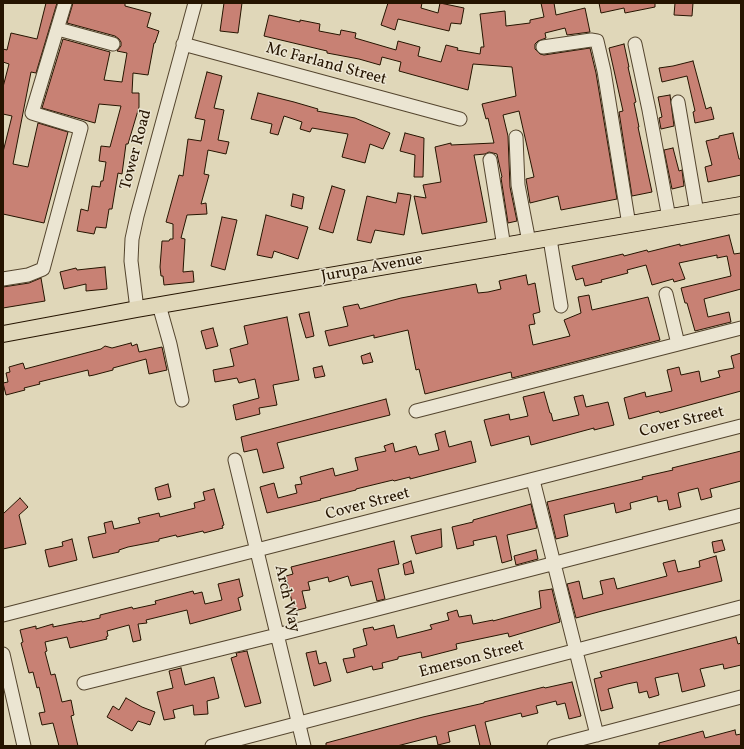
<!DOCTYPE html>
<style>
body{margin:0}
#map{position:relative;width:744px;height:749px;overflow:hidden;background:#e0d7b9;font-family:Vollkorn,serif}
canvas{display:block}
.frame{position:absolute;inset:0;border:4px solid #251400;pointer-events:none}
</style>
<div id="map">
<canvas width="744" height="749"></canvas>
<div class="frame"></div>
</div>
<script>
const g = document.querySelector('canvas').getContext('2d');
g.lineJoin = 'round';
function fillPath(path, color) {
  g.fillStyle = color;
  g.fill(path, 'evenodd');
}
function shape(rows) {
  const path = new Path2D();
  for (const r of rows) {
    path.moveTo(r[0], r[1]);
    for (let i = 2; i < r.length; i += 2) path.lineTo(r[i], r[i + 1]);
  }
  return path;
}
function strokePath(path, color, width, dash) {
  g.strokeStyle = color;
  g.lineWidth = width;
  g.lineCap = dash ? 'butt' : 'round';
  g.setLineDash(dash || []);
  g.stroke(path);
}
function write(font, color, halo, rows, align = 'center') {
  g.font = font + ' Vollkorn,serif';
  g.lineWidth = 3;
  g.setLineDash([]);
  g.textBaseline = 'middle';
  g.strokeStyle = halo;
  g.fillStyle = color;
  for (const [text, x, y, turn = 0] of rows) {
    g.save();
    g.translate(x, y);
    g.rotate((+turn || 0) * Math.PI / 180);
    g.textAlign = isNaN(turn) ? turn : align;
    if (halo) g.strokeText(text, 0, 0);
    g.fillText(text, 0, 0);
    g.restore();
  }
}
const building = shape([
 [46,3,57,3,36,73,31,72,13,164,28,167,38,123,68,132,44,223,3,214,3,152,12,116,3,114,3,87,9,64,3,62,3,49,7,50,11,33,37,39,46,3],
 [73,3,125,3,125,6,151,13,147,27,159,31,155,43,154,43,148,75,133,73,132,93,139,93,139,107,128,144,126,144,122,174,118,173,112,209,109,209,106,228,96,227,94,234,77,231,81,209,88,211,92,186,100,187,101,181,103,181,106,162,99,161,101,146,110,147,121,106,99,104,95,123,42,108,63,39,110,52,104,80,122,82,127,53,117,51,121,46,121,42,119,39,115,36,67,23,73,3],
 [224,3,242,3,238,33,220,31,224,3],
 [388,3,422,3,421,8,438,13,440,3,464,8,461,24,451,23,449,31,398,19,395,30,381,25,388,3],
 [541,3,554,3,556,15,585,8,590,32,567,35,565,28,545,33,546,38,538,41,535,44,535,49,540,54,544,55,590,48,596,73,617,199,561,210,558,196,530,203,526,179,534,177,519,111,503,115,508,136,510,187,517,221,508,223,501,178,502,177,498,159,497,154,489,152,485,154,474,155,487,222,422,234,414,196,426,198,423,185,441,182,435,147,451,143,451,145,494,143,488,118,486,119,482,104,516,96,512,67,473,64,468,90,399,71,401,62,382,57,380,65,359,59,327,53,327,51,264,36,269,15,300,22,300,20,320,24,319,31,340,35,341,30,356,33,355,38,396,50,398,41,420,47,418,56,441,62,446,45,458,48,457,50,480,54,481,47,484,47,480,14,505,11,506,26,530,23,530,20,544,17,541,3],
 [599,3,655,3,655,7,625,13,624,8,601,13,599,3],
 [675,3,693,3,692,16,674,15,675,3],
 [624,44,629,67,628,67,636,102,634,103,639,127,638,127,652,192,632,196,619,112,623,111,609,48,624,44],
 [693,61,706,109,711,107,714,119,695,123,693,112,695,111,687,76,662,82,659,68,673,66,693,61],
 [207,72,222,76,214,108,224,110,218,140,229,142,226,154,208,150,204,174,209,175,201,204,206,203,207,214,187,215,181,238,185,239,183,272,193,271,194,282,164,285,163,276,161,276,160,267,162,241,169,241,170,239,173,239,173,224,166,222,179,175,183,176,188,139,201,141,205,120,195,118,207,72],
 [258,93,294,102,318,109,317,111,355,118,390,133,383,149,370,144,365,163,342,157,348,134,312,128,310,132,300,129,302,122,284,116,278,135,270,133,272,124,251,119,258,93],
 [670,95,674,126,661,129,659,118,662,117,658,97,670,95],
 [405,133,424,138,423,177,414,177,415,155,400,151,405,133],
 [733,133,739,159,741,159,741,175,708,182,705,167,712,165,706,141,719,138,719,136,733,133],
 [673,148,679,171,682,170,684,186,672,189,664,150,673,148],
 [332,186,345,190,333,233,319,229,332,186],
 [398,193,411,195,404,235,375,230,371,243,357,240,367,196,396,203,398,193],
 [293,194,304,197,302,209,291,206,293,194],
 [266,215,308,227,298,259,274,251,272,258,257,255,266,215],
 [222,217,237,220,225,270,211,266,222,217],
 [729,235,734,254,741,253,741,289,704,299,708,317,729,312,731,322,695,331,687,303,685,303,681,288,731,276,727,256,717,258,717,255,679,263,685,279,674,282,673,279,652,285,646,265,627,270,628,273,601,280,602,282,585,286,583,278,576,280,572,266,623,254,624,256,647,250,648,252,680,244,680,246,729,235],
 [105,267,107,289,86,291,86,284,64,289,60,272,76,268,77,270,105,267],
 [526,275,528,285,535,283,540,312,533,314,535,324,529,325,533,345,570,336,564,320,581,313,578,297,589,295,592,310,648,297,660,340,512,378,511,372,425,394,419,369,416,370,408,330,374,338,374,335,329,346,325,331,348,326,343,307,358,304,360,309,401,298,476,284,478,293,488,292,501,289,499,281,526,275],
 [41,278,45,301,3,308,3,287,29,283,41,278],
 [309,312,314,336,306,338,299,314,309,312],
 [287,317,299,380,273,385,277,405,259,408,260,414,236,420,233,405,259,398,255,379,239,383,237,378,215,382,213,370,234,366,230,349,248,344,244,326,287,317],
 [213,328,218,346,206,349,201,331,213,328],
 [131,343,132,346,137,344,139,352,162,347,167,370,149,374,146,359,113,368,113,370,94,375,89,376,88,370,39,382,40,384,24,388,25,390,6,395,3,383,8,382,6,373,10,372,9,367,23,363,25,369,101,349,105,346,112,348,131,343],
 [370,353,373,362,363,364,361,356,370,353],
 [741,353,741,391,660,413,659,411,629,419,624,398,645,392,646,397,672,391,667,370,679,367,681,375,699,371,701,382,720,377,718,371,734,368,731,356,741,353],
 [322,366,325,376,315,378,313,368,322,366],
 [544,392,550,413,551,413,553,421,579,415,574,397,583,395,586,407,608,402,614,425,594,430,594,428,531,445,529,436,491,446,484,420,509,414,510,420,528,416,523,397,544,392],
 [386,399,390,415,277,443,284,468,263,473,257,449,244,452,241,437,386,399],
 [445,431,449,447,471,441,476,462,410,479,410,477,394,481,393,480,356,489,356,490,320,499,321,500,267,513,260,487,274,483,278,498,297,493,295,485,302,484,300,477,333,468,335,476,358,470,355,458,386,451,384,446,393,443,395,452,416,446,419,455,439,450,435,434,445,431],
 [741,451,741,481,710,489,712,497,701,500,698,488,678,493,681,507,669,510,667,500,658,502,657,496,630,503,631,509,616,513,614,503,564,515,568,536,556,539,547,502,643,479,642,477,673,470,672,468,741,451],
 [168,484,171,497,158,500,155,488,168,484],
 [214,489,224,525,222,526,223,528,204,533,203,531,177,537,176,535,159,539,159,541,128,547,119,550,119,552,93,558,88,537,106,533,104,523,112,521,114,529,140,523,138,518,159,513,160,517,195,508,194,503,205,500,203,492,214,489],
 [20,498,28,507,19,515,26,544,3,549,3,514,20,498],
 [531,504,537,528,507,535,512,560,502,563,496,536,473,541,474,545,457,549,452,527,473,522,473,520,531,504],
 [441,529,442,547,416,554,411,536,441,529],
 [72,539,77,560,49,567,45,550,63,546,62,542,72,539],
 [722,540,725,550,714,553,712,542,722,540],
 [394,541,399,564,378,569,385,599,377,601,372,581,351,586,348,576,329,582,328,577,308,582,310,590,302,591,306,608,294,611,286,576,293,574,291,567,394,541],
 [536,550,538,559,516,565,514,556,536,550],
 [716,556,722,581,602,611,576,618,567,584,579,581,583,599,603,594,600,581,614,578,617,589,667,576,663,563,675,560,678,572,700,567,699,561,716,556],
 [411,561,414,573,405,575,403,564,411,561],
 [239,579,243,596,238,598,241,610,190,624,187,610,146,620,147,623,138,624,141,640,133,642,129,625,107,631,108,636,106,637,107,639,70,648,67,637,45,642,47,651,45,652,51,675,55,674,62,702,71,700,74,715,71,716,78,746,59,746,53,723,42,725,39,713,45,712,39,687,37,688,33,672,29,673,21,643,23,642,20,630,36,626,36,629,53,624,53,627,82,621,82,622,100,618,100,615,132,607,133,609,156,604,155,601,193,591,194,594,202,592,205,604,222,600,218,584,239,579],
 [552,589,560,622,509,637,508,633,456,644,457,649,422,658,421,652,398,657,398,659,382,663,383,668,373,670,372,666,347,673,343,659,355,657,353,649,367,645,363,629,373,627,374,630,394,625,397,638,432,629,430,625,449,620,447,613,457,610,459,617,471,615,473,624,493,620,493,621,541,608,539,591,552,589],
 [736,637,738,644,741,643,741,665,724,669,723,664,700,669,705,686,682,692,678,673,655,678,659,695,649,698,647,691,639,693,637,682,627,684,608,689,613,708,601,711,594,679,602,677,600,672,736,637],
 [247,651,261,703,245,707,231,658,237,656,236,653,247,651],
 [316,651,319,664,326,662,331,681,314,686,306,653,316,651],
 [181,668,185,685,214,677,219,698,207,701,208,714,194,715,193,705,173,710,175,718,164,720,157,692,173,688,169,671,181,668],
 [572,682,581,716,569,719,565,703,557,705,556,701,536,706,538,713,522,717,521,713,485,722,491,746,480,746,475,725,448,732,450,742,438,745,436,736,397,746,326,746,326,743,423,717,484,703,484,702,544,687,545,688,572,682],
 [126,698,142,707,155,712,150,725,138,721,132,731,107,717,113,706,119,710,126,698],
 [735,730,736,735,741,734,741,746,659,746,659,743,703,731,705,738,735,730]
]);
fillPath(building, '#c88174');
strokePath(building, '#251400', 1);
const minor = shape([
 [58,29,113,44],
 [183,44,460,119],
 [635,44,649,110,669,218],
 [543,47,591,40,597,41,604,71,629,225],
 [678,102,697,213],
 [516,137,518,185,529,242],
 [490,160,504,247],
 [550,239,561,306],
 [3,279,28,275,43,269,81,128,32,113,65,3],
 [666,294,678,344],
 [159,305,170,344,182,400],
 [137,309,131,261,132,239,137,216,195,3],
 [416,411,741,328],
 [235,460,304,746],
 [533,480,597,735],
 [3,615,741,426],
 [3,654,24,746],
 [84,683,277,635,741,515],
 [212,746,741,607],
 [554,746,741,697]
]);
const major = shape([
 [3,334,137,309,741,205]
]);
strokePath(minor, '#54452e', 15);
strokePath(major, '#251400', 18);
strokePath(minor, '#ebe5d2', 13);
strokePath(major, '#e0d7b9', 16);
write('16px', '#251400', '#ebe5d2', [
 ["Mc Farland Street",326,65,15],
 ["Tower Road",137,150,-75],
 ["Jurupa Avenue",372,269,-10],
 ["Cover Street",682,423,-14],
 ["Cover Street",368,505,-15],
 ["Arch Way",286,599,77],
 ["Emerson Street",472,660,-15]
]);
</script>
